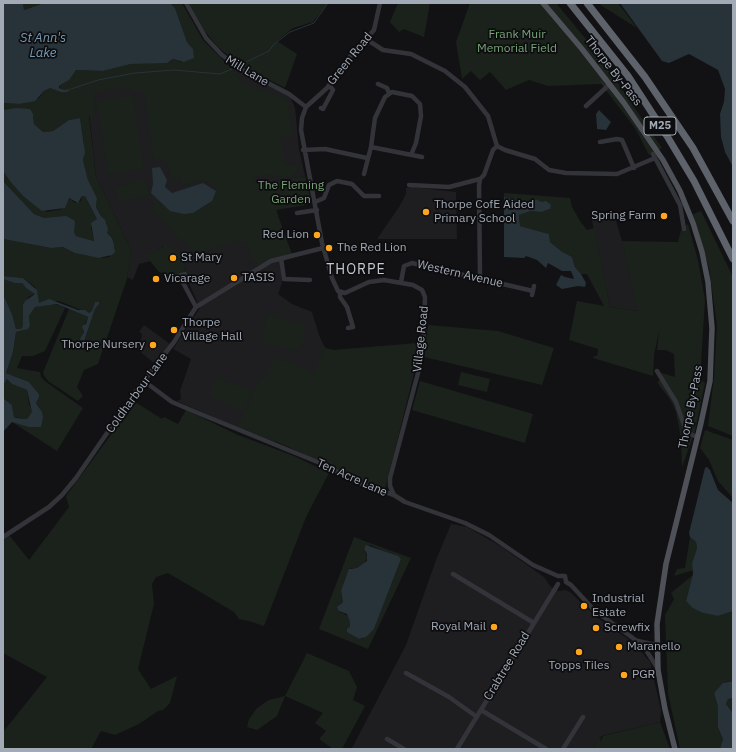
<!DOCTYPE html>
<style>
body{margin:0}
#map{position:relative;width:736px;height:752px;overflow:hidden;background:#121214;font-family:"IBM Plex Sans",sans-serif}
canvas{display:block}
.frame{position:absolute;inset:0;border:4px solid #a2aab6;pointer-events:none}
</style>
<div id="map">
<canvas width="736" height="752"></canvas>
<div class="frame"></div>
</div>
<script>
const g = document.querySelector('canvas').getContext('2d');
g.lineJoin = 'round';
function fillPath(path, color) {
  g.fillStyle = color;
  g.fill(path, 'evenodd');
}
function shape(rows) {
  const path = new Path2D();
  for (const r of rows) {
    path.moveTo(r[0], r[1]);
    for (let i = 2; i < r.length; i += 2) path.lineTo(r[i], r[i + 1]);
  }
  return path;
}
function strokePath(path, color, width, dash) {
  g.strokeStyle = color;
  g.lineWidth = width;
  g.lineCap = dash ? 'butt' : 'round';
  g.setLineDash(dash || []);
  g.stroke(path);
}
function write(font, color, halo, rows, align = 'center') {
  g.font = font + ' "IBM Plex Sans",sans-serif';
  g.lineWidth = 3.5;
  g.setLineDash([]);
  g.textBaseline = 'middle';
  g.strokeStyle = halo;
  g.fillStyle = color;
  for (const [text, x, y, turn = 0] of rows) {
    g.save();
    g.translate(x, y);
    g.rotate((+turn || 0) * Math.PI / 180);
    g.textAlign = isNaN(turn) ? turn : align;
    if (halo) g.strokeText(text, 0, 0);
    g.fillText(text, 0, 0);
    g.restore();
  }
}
fillPath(shape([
 [232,69,241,69,289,94,295,108,299,149,305,176,270,182,280,225,293,257,280,263,282,282,278,294,292,304,312,312,319,335,324,346,327,349,334,350,419,343,413,377,385,489,362,481,282,444,249,433,177,401,181,399,180,391,191,359,173,349,200,308,184,272,187,256,163,246,153,255,147,256,151,261,139,264,133,280,127,277,131,250,96,176,86,84,220,74],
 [412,187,456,192,457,239,377,239,399,207,406,194,406,188],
 [613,211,622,241,639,311,610,307,591,216],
 [144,325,170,344,155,364,137,349,136,346,141,340,142,334,139,332],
 [451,524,467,527,502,547,544,577,551,587,559,591,565,590,570,592,596,617,634,643,650,662,661,710,660,722,601,736,593,749,352,748,406,645,436,560]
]), '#1e1e21');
fillPath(shape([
 [23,3,44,3,24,10],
 [170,3,182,3,203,40,232,69,243,84,287,99,293,135,281,136,284,160,285,166,297,165,296,172,291,176,281,177,269,175,257,176,251,181,269,182,305,176,312,204,276,210,293,257,262,265,257,263,250,256,248,243,235,247,241,243,244,239,195,254,187,244,178,238,163,221,154,209,151,193,160,204,184,214,193,213,206,206,216,191,213,185,203,180,182,185,181,178,172,179,165,159,154,160,143,90,136,93,128,87,94,92,95,115,89,117,96,176,131,250,127,279,98,364,84,370,77,387,83,396,78,401,48,381,43,374,44,370,69,309,88,317,83,329,85,340,95,309,99,304,95,302,92,312,89,313,59,301,38,303,35,287,23,278,3,276,3,239,51,248,63,247,80,254,103,258,109,257,115,249,114,244,112,238,107,233,107,225,96,207,97,198,88,180,83,160,84,156,84,143,80,118,69,120,53,131,43,132,34,124,34,117,3,110,3,103,19,104,39,98,44,91,50,88,61,89,59,86,66,82,76,70,103,71,131,64,169,62,173,59,182,62,191,46,187,42,175,8],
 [188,3,328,3,313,22,293,28,277,41,297,54,285,88,237,63,217,46,203,29],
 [398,3,430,3,424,37,404,29,399,32,390,22],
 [470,3,556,3,595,50,662,148,649,155,635,128,601,84,548,86,529,80,506,90,490,72,480,80,471,71,462,79,456,42],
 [599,3,618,3,637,28,602,6],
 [133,95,144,168,108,174,97,102],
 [3,171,23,196,47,212,62,209,69,198,75,203,81,201,82,196,85,196,97,219,91,227,94,241,76,236,74,232,74,220,71,218,44,218,34,214,3,181],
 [144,179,149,194,120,203,115,188],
 [504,193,570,198,572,207,580,221,587,230,594,228,610,307,638,311,622,241,678,242,681,230,688,224,698,260,705,300,700,379,705,383,695,431,682,467,681,438,676,412,671,401,657,382,661,379,662,373,675,377,674,354,666,350,657,350,659,331,654,355,653,376,593,358,594,356,597,356,598,349,569,340,577,301,604,306,587,274,581,274,575,267,572,257,561,251,550,242,549,234,520,226,519,215,531,211,541,212,550,209,535,199,526,202,504,197],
 [701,211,733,277,733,436,708,426,714,377,717,325,709,268,693,214],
 [165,245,187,256,184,272,172,276,159,272,146,256,150,252,153,254],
 [3,279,22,283,27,289,35,294,28,297,23,312,23,324,22,328,19,329,16,329,12,314,3,294],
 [48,304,60,305,65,308,45,351,33,356,22,356,17,368,40,372,41,377,46,382,83,408,57,451,12,422,36,427,41,427,43,418,39,407,36,403,39,397,39,394,29,382,6,373,13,352,16,332,21,331,30,326,29,316,35,307],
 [267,314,304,326,304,341,296,351,262,343],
 [428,325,498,331,554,348,542,385,424,357],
 [419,343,413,377,385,489,362,481,282,444,238,427,260,378,265,380,273,359,292,362,313,375,325,348,334,350],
 [461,372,490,379,487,392,458,385],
 [217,377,252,391,244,411,209,397],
 [7,379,12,384,27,390,29,404,32,410,32,414,27,419,14,417,12,405,3,398,3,385],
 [420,381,533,414,525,443,412,410],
 [135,402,162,419,164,417,178,424,186,410,238,435,294,456,329,473,306,517,264,626,249,621,239,619,234,612,168,573,156,577,152,584,154,604,138,669,151,689,177,676,170,703,163,710,158,711,139,724,115,735,101,731,91,749,3,749,3,732,47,677,3,653,3,540,9,535,29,560,69,507,66,496],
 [705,430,733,440,733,498,718,481,709,460,700,448],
 [354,537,411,558,368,649,319,629],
 [370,545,401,559,374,629,362,639,359,639,355,637,348,616,339,611,340,604,343,602,341,593,350,568,357,568,365,563,367,557,364,549],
 [690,537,696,542,697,548,692,563,694,570,674,576,677,569,685,568],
 [693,575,686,601,703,613,718,616,733,611,733,681,725,682,714,693,718,707,718,729,723,739,720,749,680,749,668,693,665,615,674,599,671,593],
 [307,653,349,671,357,687,353,700,365,706,342,749,333,749,319,739,326,731,315,723,323,713,285,696,277,716,257,730,247,727,249,719,257,708,269,700,285,696],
 [733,698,733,713,726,704,728,699],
 [660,722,670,749,593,749,601,736,600,743,603,736]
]), '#1a221b');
fillPath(shape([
 [3,3,23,3,24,10,44,3,170,3,175,8,187,42,193,49,194,58,184,62,173,59,167,63,131,64,103,71,76,70,69,80,59,86,59,88,64,90,71,89,67,92,61,92,50,88,44,91,35,101,19,104,3,103],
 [620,3,733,3,733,167,725,152,721,137,720,114,724,102,725,89,718,70,689,54,669,63,662,61],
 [17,108,30,109,33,114,34,124,43,132,53,131,69,120,80,118,85,152,83,160,88,180,97,198,96,207,101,216,105,220,108,229,107,233,112,238,114,244,115,252,112,255,99,258,75,253,63,247,51,248,3,239,3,181,34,214,44,218,66,216,74,220,75,222,74,232,76,236,94,241,91,223,97,219,85,196,82,196,78,203,69,198,65,208,42,211,23,196,10,181,3,171,3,110],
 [599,110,611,122,606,130,597,129,597,127,596,114],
 [160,167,167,180,165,187,172,193,203,183,216,191,212,201,193,213,184,214,170,211,151,193,153,184,152,168],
 [504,197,526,202,535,199,542,202,546,201,551,205,550,209,541,212,531,211,519,215,520,226,549,234,550,242,561,251,572,257,575,267,581,274,586,283,585,287,578,286,562,289,556,285,561,275,565,277,574,279,571,271,562,271,548,263,546,268,537,260,526,256,524,258,504,257],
 [3,276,23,278,37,290,39,303,49,299,78,310,85,310,89,313,92,311,95,302,99,302,99,304,95,309,84,342,80,339,84,332,82,326,86,324,88,317,57,304,35,307,29,316,30,326,28,329,16,332,13,352,6,373,29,382,39,394,39,397,36,403,42,412,43,418,41,427,29,427,12,422,3,432,3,398,12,405,14,417,16,418,27,419,32,412,27,390,12,384,7,379,3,385,3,294,12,314,16,329,19,329,22,328,23,324,23,305,25,301,35,294,27,289,22,283,15,283,3,279],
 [707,467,710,470,718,490,733,503,733,611,718,616,703,613,693,608,686,601,693,574,692,563,697,548,696,542,690,537,689,533,705,468],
 [366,545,398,556,401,559,374,629,366,637,359,639,347,632,347,629,350,627,350,622,347,614,339,611,337,607,343,602,341,591,349,569,357,568,367,561,367,554,364,549],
 [733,681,733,698,728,699,726,704,733,713,733,749,720,749,723,739,718,728,718,707,714,693,723,683]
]), '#283239');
strokePath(shape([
 [242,64,269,51,274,44,290,32,314,23,328,3],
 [601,81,605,86],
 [71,89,98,80,135,73,174,70,220,74,232,69]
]), '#283239', 1);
strokePath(shape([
 [186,3,206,38,222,55,241,69,289,94,306,107],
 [380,3,374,30,348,59,327,88,306,107,302,118,301,130,322,243,332,278,338,291,345,293,369,282,384,280,413,285,422,290,425,297,424,333,418,373,390,478,390,486,394,495],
 [366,39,383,50,411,54,445,71,465,87,488,116,497,146,505,150,535,159,549,170,566,173,617,174,655,158],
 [378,84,387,88,389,93],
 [586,106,610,84],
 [321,108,323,109,333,90,329,85],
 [600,142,617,139,622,140,634,168],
 [371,147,422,157],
 [303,150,325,149,367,158],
 [653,154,680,205,684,229],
 [364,174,371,147,375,118,385,97,392,92,412,96,420,104,421,116,416,143,411,155],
 [409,185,449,187,480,179,484,175,493,150,497,146],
 [315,202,324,198,329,185,337,181,352,184,364,196,379,196],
 [297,213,317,210],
 [281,258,284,279,310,280],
 [176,277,185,274],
 [180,277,196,307],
 [480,279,479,186,480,179],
 [401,282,404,266,412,263,533,291],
 [340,292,340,297,347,307,353,327,348,328],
 [532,295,534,286],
 [657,371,676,402,685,428,688,433,697,437],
 [144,381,172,402,198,413,320,463,364,485,394,495,405,502,465,523,489,535,533,565,558,576],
 [3,537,49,507,62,495,76,478,136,391,174,342,196,307,271,261,323,248],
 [453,574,534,623],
 [558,576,565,576,566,582],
 [566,582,571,585,594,610,637,641,646,650,658,669],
 [638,641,656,645],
 [406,673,449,697,477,717],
 [481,710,546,749],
 [387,739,404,749],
 [457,749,558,584],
 [563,749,583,717]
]), '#333439', 4.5);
strokePath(shape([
 [543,3,582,49,624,103,663,160,680,191,693,223,702,252,708,282,712,328,710,381,701,423,666,564,657,624,658,670,665,709,675,749]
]), '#4f5159', 5.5);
strokePath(shape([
 [570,3,628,76,667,136,694,181,733,259],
 [587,3,645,77,693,148,733,221]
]), '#5e626b', 7);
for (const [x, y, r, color] of [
 [426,212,4,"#ffa61f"],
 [664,216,4,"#ffa61f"],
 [317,235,4,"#ffa61f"],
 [329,248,4,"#ffa61f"],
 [173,258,4,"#ffa61f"],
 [234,278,4,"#ffa61f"],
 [156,279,4,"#ffa61f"],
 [174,330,4,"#ffa61f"],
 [153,345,4,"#ffa61f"],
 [584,606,4,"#ffa61f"],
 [494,627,4,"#ffa61f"],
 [596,628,4,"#ffa61f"],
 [619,647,4,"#ffa61f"],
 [579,652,4,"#ffa61f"],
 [624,675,4,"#ffa61f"]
]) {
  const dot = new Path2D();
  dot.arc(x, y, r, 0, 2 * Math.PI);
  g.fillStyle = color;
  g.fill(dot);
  strokePath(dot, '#0d0d0f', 1.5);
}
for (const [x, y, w] of [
 [660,126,32]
]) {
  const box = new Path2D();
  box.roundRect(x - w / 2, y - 9, w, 18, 3);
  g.fillStyle = '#0d0d0f';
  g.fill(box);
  strokePath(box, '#a2aab6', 1);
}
write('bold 11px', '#a2aab6', null, [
 ["M25",660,126]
]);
write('12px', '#78a377', '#0d0d0f', [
 ["Frank Muir",517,35],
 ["Memorial Field",517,49],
 ["The Fleming",291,186],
 ["Garden",291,200]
]);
write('12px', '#a2aab6', '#0d0d0f', [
 ["Green Road",350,59,-51],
 ["Mill Lane",247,71,31],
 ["Thorpe By-Pass",613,71,52],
 ["Western Avenue",460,274,13],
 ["Village Road",421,339,-84],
 ["Coldharbour Lane",137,393,-54],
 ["Thorpe By-Pass",691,407,-79],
 ["Ten Acre Lane",352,478,24],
 ["Crabtree Road",507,666,-59]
]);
write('12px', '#a2aab6', '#0d0d0f', [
 ["Thorpe CofE Aided",434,205],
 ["Primary School",434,219],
 ["Spring Farm",656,216,"right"],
 ["Red Lion",309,235,"right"],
 ["The Red Lion",337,248],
 ["St Mary",181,258],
 ["TASIS",242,278],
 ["Vicarage",164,279],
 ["Thorpe",182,323],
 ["Village Hall",182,337],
 ["Thorpe Nursery",145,345,"right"],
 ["Industrial",592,599],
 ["Estate",592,613],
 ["Royal Mail",486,627,"right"],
 ["Screwfix",604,628],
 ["Maranello",627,647],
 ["Topps Tiles",579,666,"center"],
 ["PGR",632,675]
], 'left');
write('italic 13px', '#769bb4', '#0d0d0f', [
 ["St Ann's",43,38],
 ["Lake",43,53]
]);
g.letterSpacing = '1px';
write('14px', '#c4c8d1', '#0d0d0f', [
 ["THORPE",356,270]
]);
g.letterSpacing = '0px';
</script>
